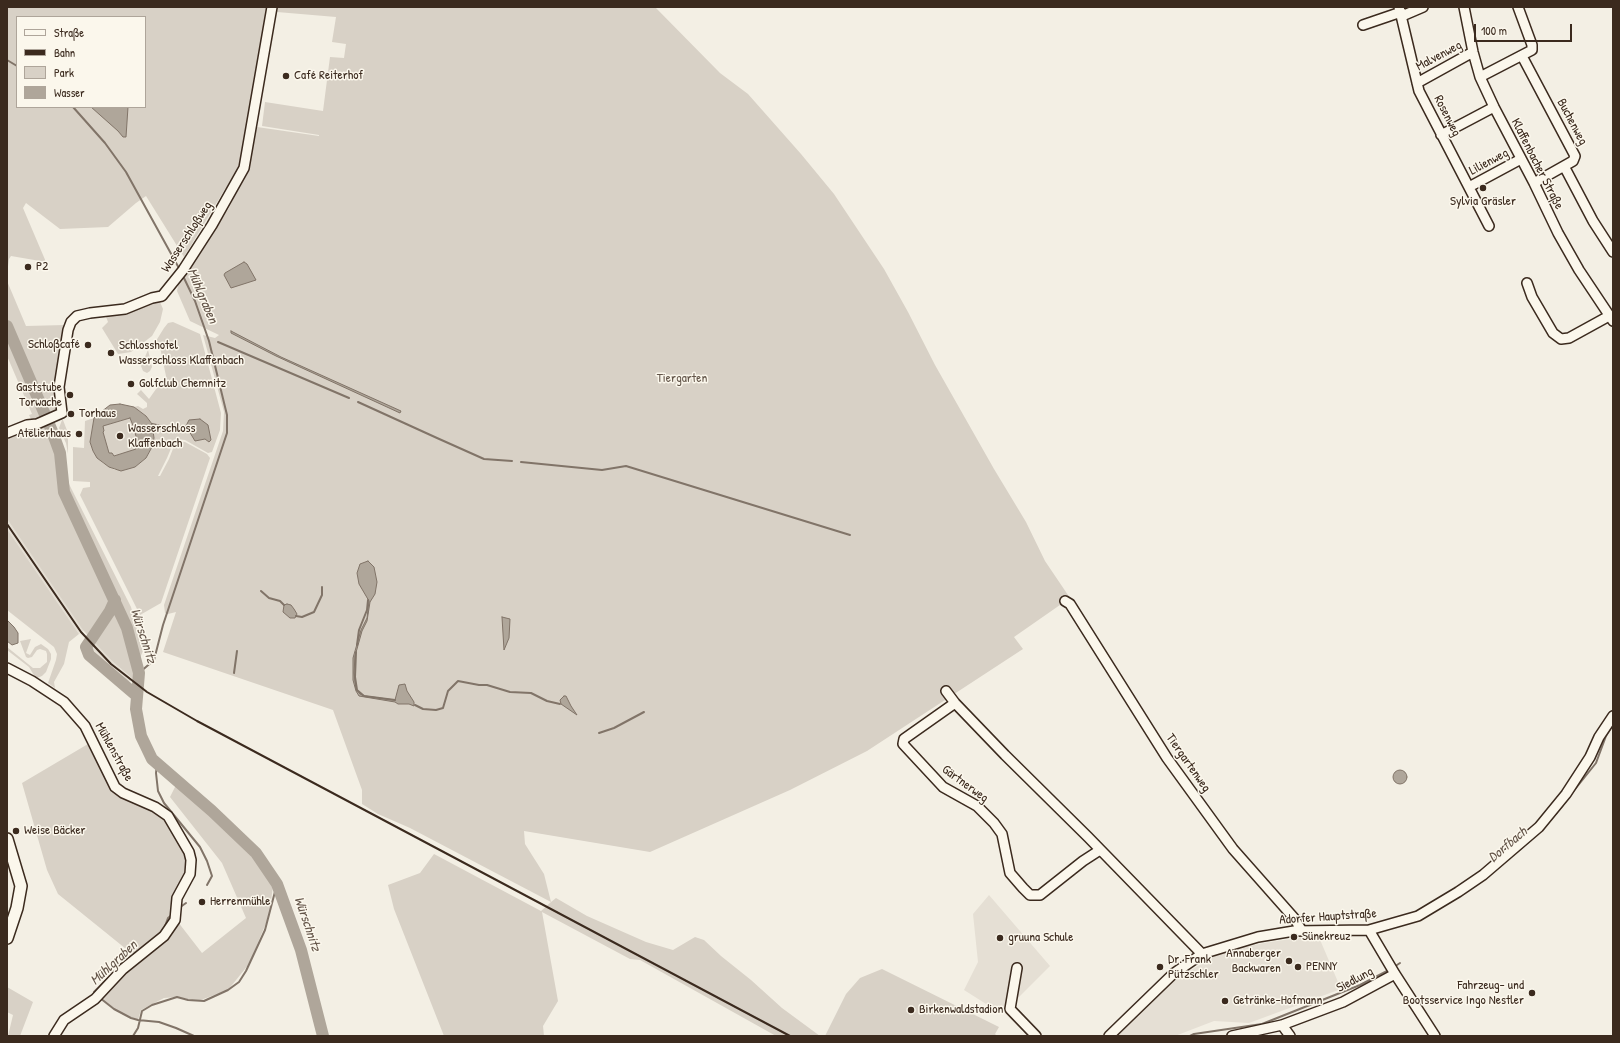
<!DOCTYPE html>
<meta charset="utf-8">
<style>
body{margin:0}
#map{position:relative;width:1620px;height:1043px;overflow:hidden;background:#f3efe4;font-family:"Patrick Hand",sans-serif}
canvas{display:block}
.frame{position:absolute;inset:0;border:8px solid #3b2a1e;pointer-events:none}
.legend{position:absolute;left:16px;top:16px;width:130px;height:92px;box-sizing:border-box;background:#fbf7ec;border:1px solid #aea59a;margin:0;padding:5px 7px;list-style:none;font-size:12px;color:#3b2a1e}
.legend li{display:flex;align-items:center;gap:8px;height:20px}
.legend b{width:20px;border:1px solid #aea59a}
.scale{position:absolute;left:1474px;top:24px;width:98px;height:18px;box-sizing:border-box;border:2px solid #3b2a1e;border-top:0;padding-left:5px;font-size:12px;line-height:14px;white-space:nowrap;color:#3b2a1e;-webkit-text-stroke:3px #fbf7ec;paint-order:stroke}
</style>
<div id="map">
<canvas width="1620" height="1043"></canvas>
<div class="frame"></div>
<ul class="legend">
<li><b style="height:5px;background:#fbf7ec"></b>Straße</li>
<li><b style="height:5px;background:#3b2a1e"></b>Bahn</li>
<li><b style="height:11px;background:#d8d1c6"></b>Park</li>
<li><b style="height:11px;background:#afa69a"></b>Wasser</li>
</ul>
<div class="scale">100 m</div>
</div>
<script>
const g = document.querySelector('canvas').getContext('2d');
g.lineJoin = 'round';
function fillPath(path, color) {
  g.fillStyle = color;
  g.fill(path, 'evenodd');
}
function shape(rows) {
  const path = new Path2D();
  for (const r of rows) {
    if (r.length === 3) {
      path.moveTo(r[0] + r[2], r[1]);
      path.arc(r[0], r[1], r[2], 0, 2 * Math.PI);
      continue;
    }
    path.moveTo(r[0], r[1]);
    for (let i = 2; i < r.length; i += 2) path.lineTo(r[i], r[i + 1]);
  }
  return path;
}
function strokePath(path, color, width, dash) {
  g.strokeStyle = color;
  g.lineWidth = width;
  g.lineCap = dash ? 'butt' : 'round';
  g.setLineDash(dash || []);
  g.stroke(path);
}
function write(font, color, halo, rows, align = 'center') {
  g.font = font + ' "Patrick Hand",sans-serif';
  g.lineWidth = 3;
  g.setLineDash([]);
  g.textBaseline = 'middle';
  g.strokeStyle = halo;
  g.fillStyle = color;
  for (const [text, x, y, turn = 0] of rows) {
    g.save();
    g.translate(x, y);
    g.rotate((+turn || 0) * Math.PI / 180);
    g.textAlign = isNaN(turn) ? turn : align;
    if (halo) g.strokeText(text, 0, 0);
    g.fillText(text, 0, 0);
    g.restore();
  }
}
fillPath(shape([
 [7,519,84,630,79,634,7,529],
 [95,642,112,661,132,679,129,682,108,665,90,647],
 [989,895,1050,966,1002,1014,964,990,978,962,973,914],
 [1318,935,1341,989,1249,1023,1214,1021,1175,1036,1113,1036,1170,982,1222,952,1264,943]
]), '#e5dfd4');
fillPath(shape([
 [7,7,274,7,243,168,232,186,225,189,184,257,146,196,136,203,108,227,60,229,26,203,23,208,46,262,11,256,9,259,7,274],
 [17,17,145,17,145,107,17,107],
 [277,7,655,7,720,73,748,94,801,154,834,194,884,269,908,312,935,365,994,469,1026,522,1045,561,1070,598,1014,637,1023,649,867,751,790,790,650,852,524,831,525,844,544,874,551,902,556,898,587,916,646,942,673,950,695,937,704,940,721,956,751,980,782,1008,820,1036,776,1036,640,960,630,959,542,912,558,1001,543,1026,544,1036,444,1036,394,909,388,885,420,873,434,854,541,911,551,902,410,828,378,814,362,804,362,790,333,710,163,652,176,612,168,614,165,613,164,605,223,431,224,412,203,335,215,338,219,335,190,321,177,291,179,281,229,208,247,168,257,127,319,136,319,135,262,126,265,102,323,111,330,57,344,58,346,44,332,42,336,17,277,12],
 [7,281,26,326,65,325,63,332,61,344,63,347,57,412,35,422,32,421,29,415,32,414,7,356],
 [155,300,160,302,163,309,160,322,152,336,131,352,118,354,102,328,108,322,105,314],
 [173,322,200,334,221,413,220,430,212,452,208,453,185,440,175,439,167,458,158,476,160,476,169,459,176,441,185,442,207,454,210,458,161,603,140,615,80,495,83,488,90,487,90,482,73,481,73,447,84,448,85,421,94,418,90,442,93,451,103,463,115,470,135,467,146,458,152,447,154,438,152,424,146,416,134,407,138,406,143,409,147,407,147,403,137,394,141,390,149,399,161,382,167,381,160,347,151,349,164,328,168,323],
 [148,350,152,367,150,371,147,373,143,371,141,366],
 [58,418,63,420,68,433,68,454,66,443,59,428,62,420],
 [130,418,136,433,135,433,139,446,137,449,114,456,109,453,102,432,103,426],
 [45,423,55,453,62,493,69,512,116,606,125,629,132,666,135,672,134,680,112,661,83,630,7,519,7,436],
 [65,484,69,484,131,607,143,651,139,660,129,627,117,599,74,510,66,491],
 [7,529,79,634,69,642,64,664,54,682,55,688,48,683,56,660,57,654,54,647,7,610],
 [31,639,26,653,30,655,35,647,41,644,48,649,51,654,51,659,46,672,42,676,37,678,35,677,29,667,7,650,7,647,33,668,40,668,47,662,47,654,46,651,40,649,37,650,32,657,28,658,26,657,20,641],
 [88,744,114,789,167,817,183,846,189,863,173,923,136,957,58,894,47,870,22,783],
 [176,785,248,851,273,886,269,916,249,964,228,990,198,1001,177,997,164,998,141,1010,138,1020,120,1012,101,999,115,982,178,922,202,953,246,918,222,863,170,797],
 [882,969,999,1027,995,1034,997,1036,825,1036,846,994,860,978],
 [7,987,33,1002,20,1036,8,1036,13,1015,7,1012]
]), '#d8d1c6');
const water = shape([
 [91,107,128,107,126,137,123,137,118,131,91,107],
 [244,262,247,264,256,280,231,288,224,275,225,273,244,262],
 [231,331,281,357,401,411,400,413,276,356,231,333,231,331],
 [120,404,134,407,146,416,152,424,154,438,152,447,146,458,135,467,121,471,109,467,97,458,93,451,90,442,94,418,97,415,110,405,120,404],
 [130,418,136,433,135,433,139,446,136,447,136,449,114,456,112,453,109,453,103,432,104,431,103,426,130,418],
 [200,419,208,425,211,440,209,442,205,439,195,441,186,426,189,420,200,419],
 [368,561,374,567,377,582,375,594,370,602,367,621,362,631,355,656,354,673,356,689,360,694,365,696,395,700,399,685,405,684,407,691,414,702,414,706,409,704,398,704,395,702,359,696,356,691,353,680,353,658,361,630,367,618,369,601,359,584,357,573,360,564,368,561],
 [287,604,291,605,294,609,297,614,295,618,290,618,283,612,284,605,287,604],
 [502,617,510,619,509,638,504,650,502,617],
 [7,620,14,627,18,633,18,643,12,645,7,641,7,620],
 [564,696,566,696,571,706,577,715,561,704,560,700,564,696],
 [1400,777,7]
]);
fillPath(water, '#afa69a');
strokePath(water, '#817468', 1);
strokePath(shape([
 [7,60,17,66],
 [73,107,105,143,126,172,180,270],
 [218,342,349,398],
 [358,402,437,438,484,459,512,461],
 [152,424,171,428,186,426],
 [521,462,602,470,626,466,850,535],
 [261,591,269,598,280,601,284,605],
 [296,616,302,617,314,612,322,595,322,587],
 [357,645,359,630,367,610,368,600],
 [356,652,355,677,357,690,364,696,395,700],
 [139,673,154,660,163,625,227,433,227,415,209,341,195,301,183,276],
 [234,673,237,651],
 [415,705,423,709,436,710,443,708,448,691,458,681,479,685,487,685,510,692,531,693,547,701,560,704],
 [599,733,614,728,644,712],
 [157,764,156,773,158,791,164,803,200,847,207,861,212,876,207,885],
 [1572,793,1596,763,1606,736,1613,725],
 [1548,823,1563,805],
 [1517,852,1535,836],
 [179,908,186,903],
 [164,929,168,918,173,914],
 [1394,967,1400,963],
 [95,994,94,992,110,976],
 [100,998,114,1009,131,1018,138,1020,159,1022,176,1028,194,1036],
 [133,1036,138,1028,142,1011,152,1005,177,997,188,1000,204,1001,228,990,239,982,246,971,265,930,277,884],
 [1190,1036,1194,1034,1262,1024,1360,985,1389,970]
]), '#817468', 2);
strokePath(shape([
 [7,326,52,431,60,453,64,492,127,628,139,673,136,709,141,736,152,759,212,811,256,853,277,884,301,950,323,1036],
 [115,600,110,611,86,647,89,655,137,696]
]), '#afa69a', 12);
const minor = shape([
 [1399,7,1419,91,1489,226],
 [1464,7,1473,52,1480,77,1494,107,1534,183,1558,233,1579,270,1613,321],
 [1402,16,1423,7],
 [1363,25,1401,12],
 [1522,56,1575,156,1573,161,1534,183],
 [1480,77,1532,50,1532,45,1518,7],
 [1417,83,1473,52],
 [1441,135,1494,107],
 [1564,166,1593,221,1613,252],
 [1469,187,1521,159],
 [1527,283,1532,297,1553,333,1561,339,1569,338,1609,316],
 [7,433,27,425,37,424,62,413,59,387,68,330,71,322,77,316,90,313,125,309,152,298,162,296,183,270,212,225,244,168,272,7],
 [1065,601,1070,604,1167,758,1233,849,1294,918,1302,931],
 [7,668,32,681,64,702,85,726,115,787,123,793,155,807,168,816,189,852,191,860,190,874,177,898,175,920,164,936,123,969,95,999,64,1020,54,1036],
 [946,691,955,703,1005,755,1088,837,1202,954],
 [955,703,904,739,903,744,943,787,977,806,994,823,1002,834,1010,873,1023,888,1030,895,1040,895,1083,861,1100,850],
 [1369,930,1395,974,1435,1036],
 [1017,968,1010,1009,1036,1036],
 [1282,1025,1290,1036],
 [1109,1036,1173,974,1202,954,1258,937,1294,931,1369,930,1418,916,1458,892,1483,875,1539,827,1566,794,1590,757,1599,737,1613,716],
 [1232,1036,1282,1025,1343,1002,1395,974]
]);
const major = shape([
 [7,839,21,886,17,908,7,938]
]);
strokePath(minor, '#3b2a1e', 12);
strokePath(major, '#3b2a1e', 14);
strokePath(minor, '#fbf7ec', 9);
strokePath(major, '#fbf7ec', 11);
strokePath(shape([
 [7,524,81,632,111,664,147,692,197,721,790,1036]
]), '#3b2a1e', 2);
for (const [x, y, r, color] of [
 [286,76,4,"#3b2a1e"],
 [1483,188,4,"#3b2a1e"],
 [28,267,4,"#3b2a1e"],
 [88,345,4,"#3b2a1e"],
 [111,353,4,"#3b2a1e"],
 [131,384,4,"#3b2a1e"],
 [70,395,4,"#3b2a1e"],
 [71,414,4,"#3b2a1e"],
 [79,434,4,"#3b2a1e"],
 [120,436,4,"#3b2a1e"],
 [16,831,4,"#3b2a1e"],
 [202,902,4,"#3b2a1e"],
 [1294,937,4,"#3b2a1e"],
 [1000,938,4,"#3b2a1e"],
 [1289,961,4,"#3b2a1e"],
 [1160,967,4,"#3b2a1e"],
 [1298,967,4,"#3b2a1e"],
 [1532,993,4,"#3b2a1e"],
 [1225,1001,4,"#3b2a1e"],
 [911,1010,4,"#3b2a1e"]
]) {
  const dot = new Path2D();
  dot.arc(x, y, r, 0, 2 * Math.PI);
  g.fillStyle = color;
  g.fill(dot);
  strokePath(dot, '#fbf7ec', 1.5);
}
write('13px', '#3b2a1e', '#fbf7ec', [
 ["Malvenweg",1439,56,-28],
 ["Rosenweg",1447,116,63],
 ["Buchenweg",1572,122,62],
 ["Lilienweg",1489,162,-28],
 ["Klaffenbacher Straße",1537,164,63],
 ["Wasserschloßweg",187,237,-57],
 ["Mühlenstraße",114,752,61],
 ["Tiergartenweg",1188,763,55],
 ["Gärtnerweg",965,784,36],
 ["Adorfer Hauptstraße",1328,917,-4],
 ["Siedlung",1355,980,-28]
]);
write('13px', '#3b2a1e', '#fbf7ec', [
 ["Café Reiterhof",294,76],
 ["Sylvia Gräsler",1483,202,"center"],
 ["P2",36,267],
 ["Schloßcafé",80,345,"right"],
 ["Schlosshotel",119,346],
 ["Wasserschloss Klaffenbach",119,361],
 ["Golfclub Chemnitz",139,384],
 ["Gaststube",62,388,"right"],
 ["Torwache",62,403,"right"],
 ["Torhaus",79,414],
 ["Wasserschloss",128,429],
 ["Klaffenbach",128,444],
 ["Atelierhaus",71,434,"right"],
 ["Weise Bäcker",24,831],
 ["Herrenmühle",210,902],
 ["Sünekreuz",1302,937],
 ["gruuna Schule",1008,938],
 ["Annaberger",1281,954,"right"],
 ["Backwaren",1281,969,"right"],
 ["Dr. Frank",1168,960],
 ["Pützschler",1168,975],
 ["PENNY",1306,967],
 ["Fahrzeug- und",1524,986,"right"],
 ["Bootsservice Ingo Nestler",1524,1001,"right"],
 ["Getränke-Hofmann",1233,1001],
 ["Birkenwaldstadion",919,1010]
], 'left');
write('13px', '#625448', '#fbf7ec', [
 ["Tiergarten",682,379]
]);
write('italic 14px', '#645549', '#fbf7ec', [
 ["Mühlgraben",202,296,67],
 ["Würschnitz",143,636,72],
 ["Dorfbach",1508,845,-40],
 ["Würschnitz",307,924,71],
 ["Mühlgraben",114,963,-43]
]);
</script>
